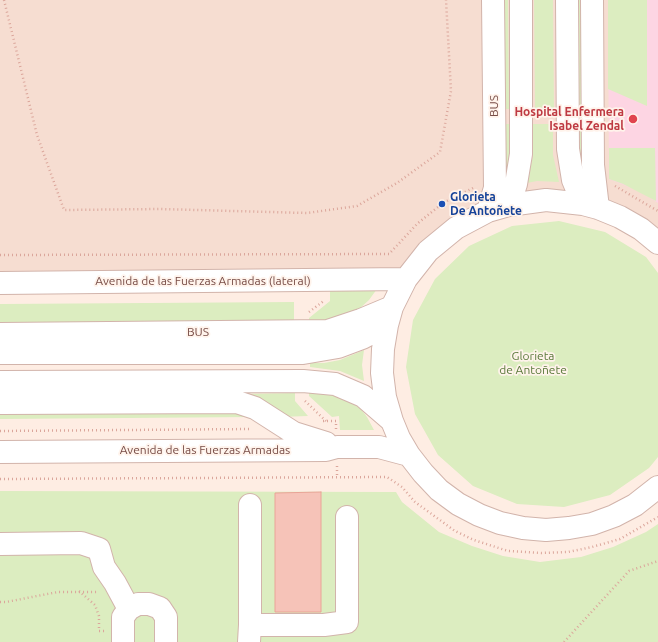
<!DOCTYPE html>
<meta charset="utf-8">
<style>
body{margin:0}
canvas{display:block;background:#feede3}
</style>
<canvas width="658" height="642"></canvas>
<script>
const g = document.querySelector('canvas').getContext('2d');
g.lineJoin = 'round';
function fillPath(path, color) {
  g.fillStyle = color;
  g.fill(path, 'evenodd');
}
function shape(rows) {
  const path = new Path2D();
  for (const r of rows) {
    path.moveTo(r[0], r[1]);
    for (let i = 2; i < r.length; i += 2) path.lineTo(r[i], r[i + 1]);
  }
  return path;
}
function strokePath(path, color, width, dash) {
  g.strokeStyle = color;
  g.lineWidth = width;
  g.lineCap = dash ? 'butt' : 'round';
  g.setLineDash(dash || []);
  g.stroke(path);
}
function write(font, color, halo, rows, align = 'center') {
  g.font = font + ' Ubuntu,sans-serif';
  g.lineWidth = 3.5;
  g.setLineDash([]);
  g.textBaseline = 'middle';
  g.strokeStyle = halo;
  g.fillStyle = color;
  for (const [text, x, y, turn = 0] of rows) {
    g.save();
    g.translate(x, y);
    g.rotate((+turn || 0) * Math.PI / 180);
    g.textAlign = isNaN(turn) ? turn : align;
    if (halo) g.strokeText(text, 0, 0);
    g.fillText(text, 0, 0);
    g.restore();
  }
}
fillPath(shape([
 [0,0,658,0,658,243,598,208,488,211,406,279,0,282]
]), '#f6ddd1');
fillPath(shape([
 [608,0,658,0,658,203,641,192,609,179]
]), '#fdd5e3');
fillPath(shape([
 [498,0,508,0,509,109,499,109],
 [534,0,553,0,554,108,535,108],
 [578,0,588,0,586,183,580,160],
 [608,0,647,0,647,106,608,89],
 [499,124,509,124,509,155,508,168,500,186],
 [533,124,553,124,553,155,559,182,537,181,527,183,533,156],
 [609,148,655,148,656,201,623,184,609,179],
 [559,221,605,232,646,257,658,273,658,457,649,468,610,495,564,507,517,504,473,486,438,455,415,414,406,367,413,320,435,279,469,246,512,226],
 [377,289,369,300,358,310,347,317,309,324,309,318,330,301,330,290],
 [294,302,294,326,0,328,0,304],
 [364,350,362,365,364,381,340,371,310,367,310,363,324,363,340,360],
 [309,392,328,392,352,403,361,409,367,417,374,430,340,430,339,416,332,417,309,396],
 [295,393,295,401,308,416,279,417,235,394],
 [243,408,255,417,0,419,0,410],
 [0,491,396,492,402,502,439,532,472,546,503,556,540,562,581,557,613,547,646,532,658,524,658,642,0,642]
]), '#dcedc0');
const building = shape([
 [321,492,321,612,275,612,275,493,321,492]
]);
fillPath(building, '#f6c3b8');
strokePath(building, '#eaa497', 1);
const minor = shape([
 [567,0,568,149,573,180,583,204],
 [592,0,593,165,598,208],
 [509,205,516,184,521,154,521,0],
 [488,211,495,188,493,0],
 [658,243,641,229,620,217,598,208,583,204,546,200,509,205,488,211,456,228,428,251,406,279,392,307,387,325,383,349,382,373,385,397,392,421,399,438,409,455,423,473,439,490,458,504,479,515,500,523,523,528,546,530,569,528,592,524,614,516,635,505,658,487],
 [0,283,406,279],
 [0,334,328,331,361,320,392,307],
 [0,353,303,353,338,347,362,338,387,325],
 [0,382,303,381,335,384,363,396,392,421],
 [0,403,237,402,255,408,294,433,326,443],
 [0,452,326,450,337,447,379,447,409,455],
 [250,505,250,625],
 [0,544,81,543,99,549,104,567,115,583,129,609,123,617,123,642],
 [129,609,138,604,149,604,160,608,166,617,166,642],
 [249,642,250,625,324,625,347,622,347,517]
]);
strokePath(minor, '#d2b4ab', 24);
strokePath(shape([
 [4,0,37,135,64,210,160,209,307,213,357,206,397,183,440,152,451,91,446,0],
 [615,186,658,211],
 [0,255,389,254,418,223,443,203,475,187],
 [309,312,325,300],
 [305,401,326,421],
 [323,421,336,421,336,429],
 [0,431,252,429],
 [337,466,337,477],
 [0,479,387,477,402,487,415,502,455,531,474,540,508,551,541,553,568,552,592,547,620,539,658,517],
 [79,591,95,605,99,616,99,631,105,631],
 [0,602,6,602,58,592,98,592],
 [564,642,629,571,658,561]
]), '#dba69b', 2.5, [1, 3]);
strokePath(minor, '#fff', 22);
for (const [x, y, r, color] of [
 [633,119,5,"#e0444e"],
 [442,204,4,"#1a4fb4"]
]) {
  const dot = new Path2D();
  dot.arc(x, y, r, 0, 2 * Math.PI);
  g.fillStyle = color;
  g.fill(dot);
  strokePath(dot, '#fff3eb', 1.5);
}
write('12px', '#784d47', '#fff3eb', [
 ["BUS",494,106,-90],
 ["Avenida de las Fuerzas Armadas (lateral)",203,281],
 ["BUS",198,332],
 ["Avenida de las Fuerzas Armadas",205,450]
]);
write('bold 12px', '#be3a42', '#fff3eb', [
 ["Hospital Enfermera",624,112],
 ["Isabel Zendal",624,126]
], 'right');
write('bold 12px', '#164399', '#fff3eb', [
 ["Glorieta",450,197],
 ["De Antoñete",450,211]
], 'left');
write('12px', '#5b793b', '#fff3eb', [
 ["Glorieta",533,356],
 ["de Antoñete",533,370]
]);
</script>
